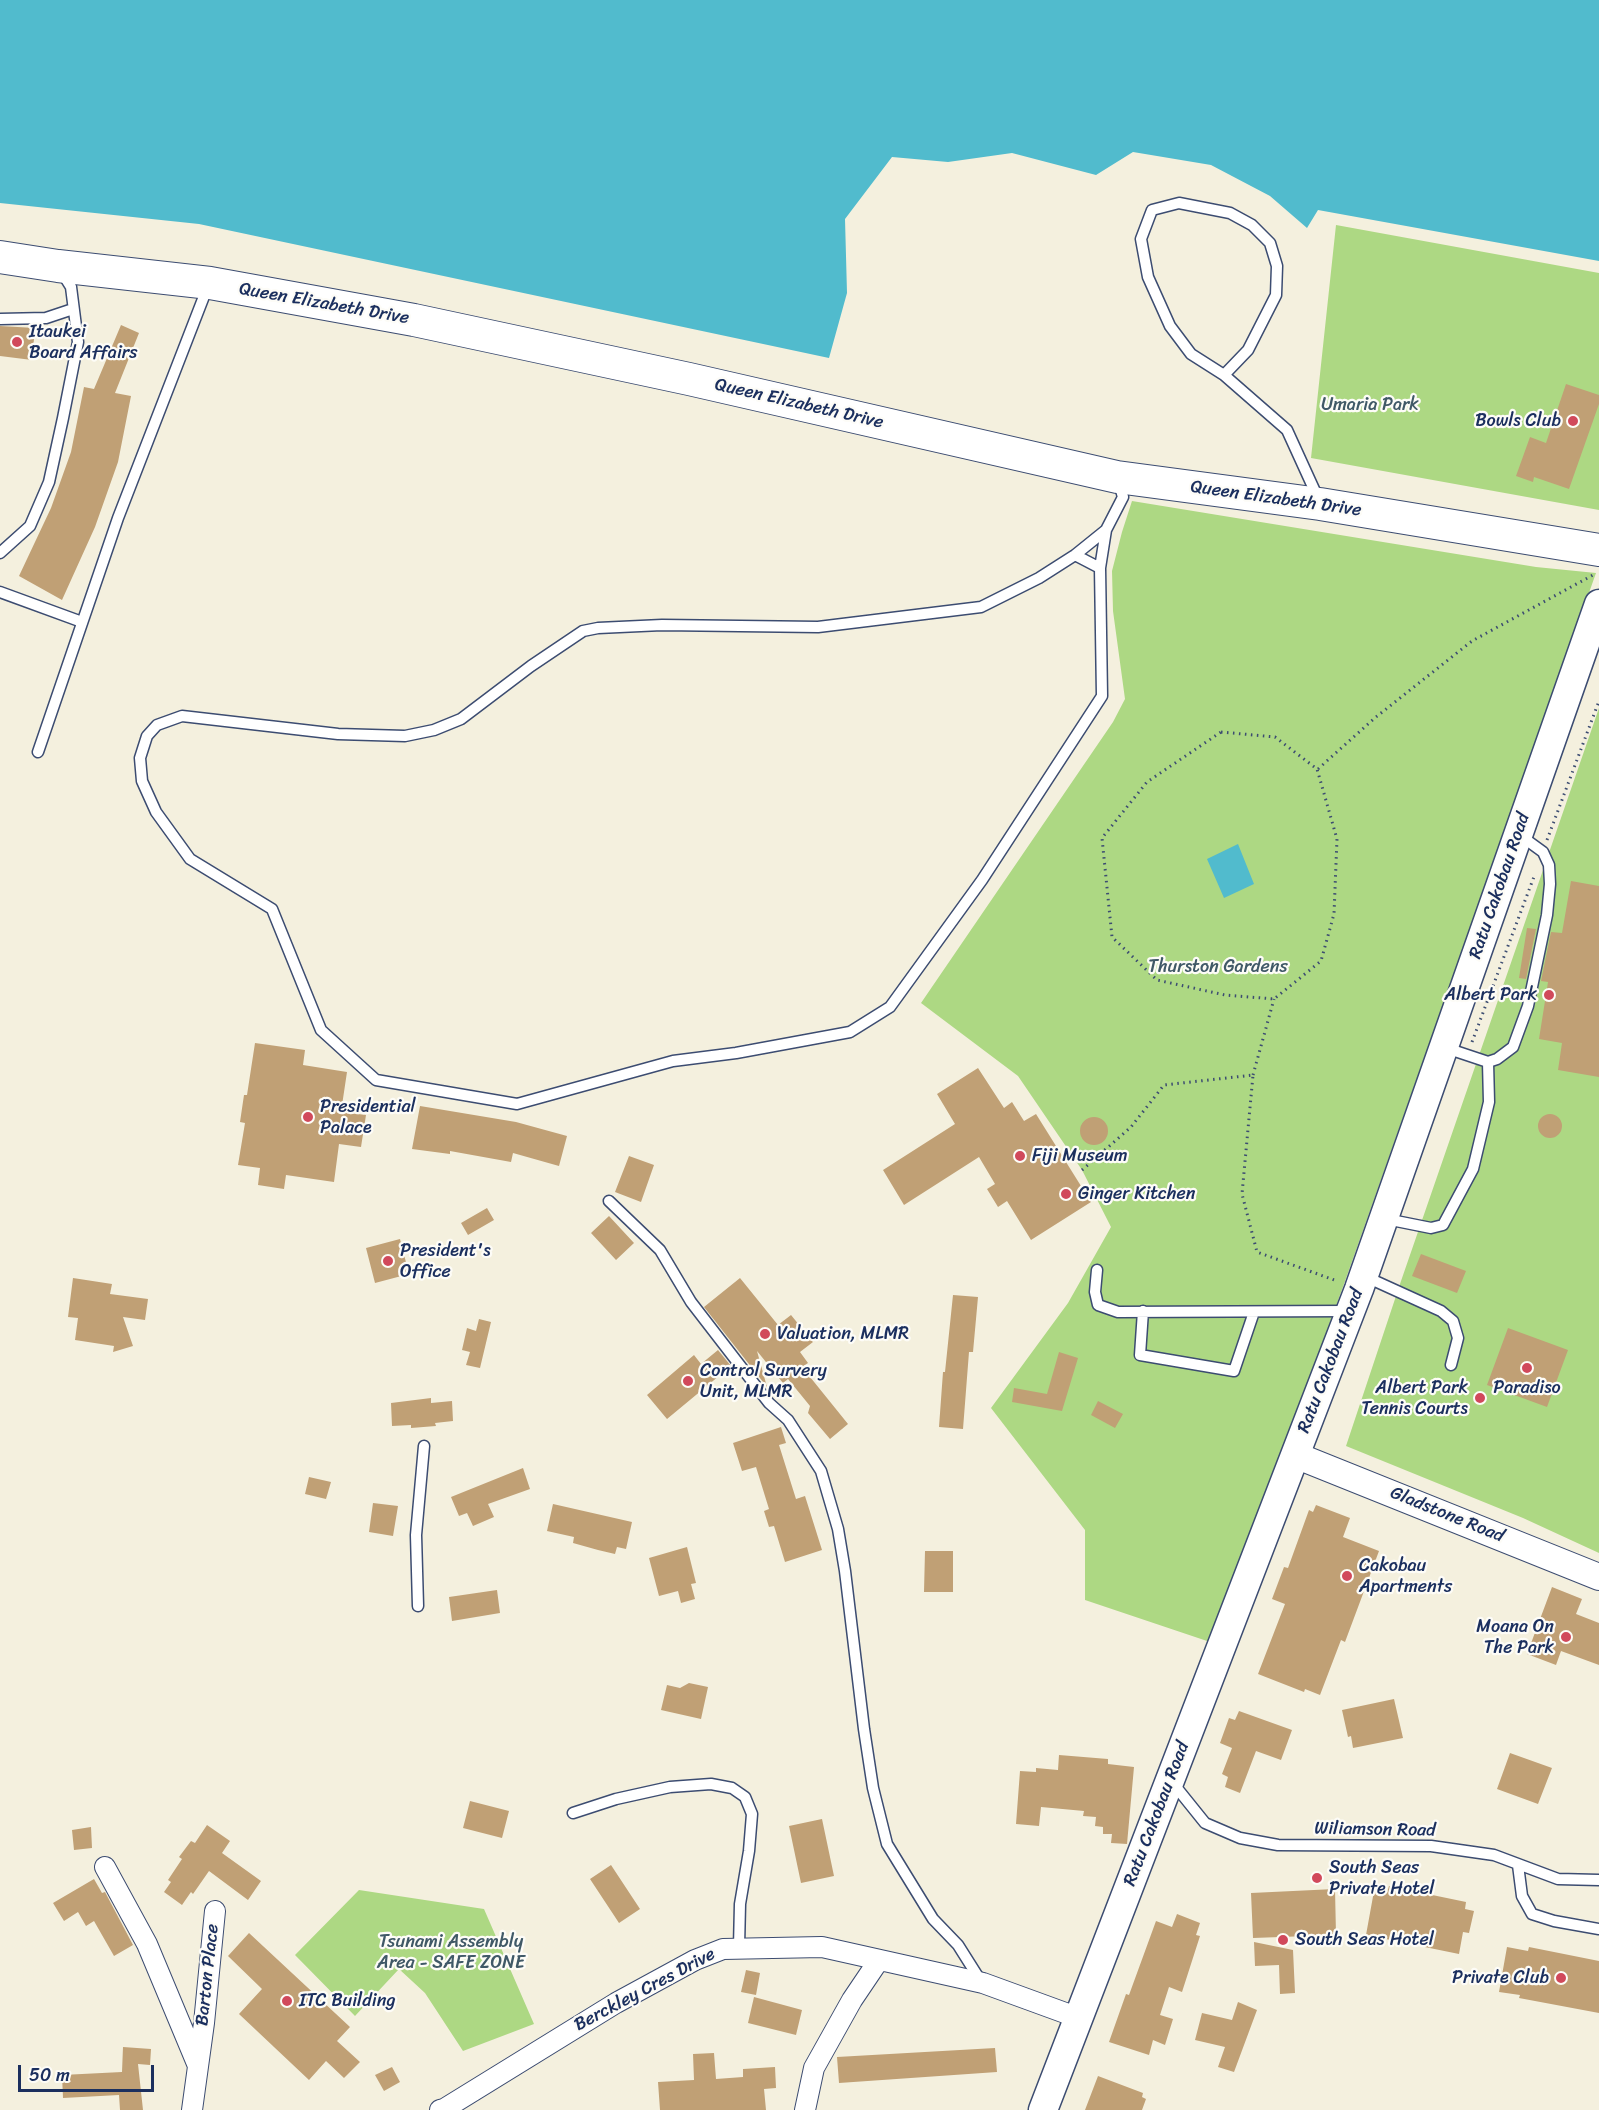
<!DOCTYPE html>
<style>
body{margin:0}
#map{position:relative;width:1599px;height:2110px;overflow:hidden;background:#f4f0de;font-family:Sriracha,sans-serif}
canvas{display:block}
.scale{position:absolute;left:18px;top:2065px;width:136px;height:27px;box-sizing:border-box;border:3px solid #1b2f5e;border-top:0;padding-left:8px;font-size:18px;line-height:21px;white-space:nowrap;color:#1b2f5e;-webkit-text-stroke:4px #fdfcf7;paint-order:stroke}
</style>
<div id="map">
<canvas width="1599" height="2110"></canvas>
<div class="scale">50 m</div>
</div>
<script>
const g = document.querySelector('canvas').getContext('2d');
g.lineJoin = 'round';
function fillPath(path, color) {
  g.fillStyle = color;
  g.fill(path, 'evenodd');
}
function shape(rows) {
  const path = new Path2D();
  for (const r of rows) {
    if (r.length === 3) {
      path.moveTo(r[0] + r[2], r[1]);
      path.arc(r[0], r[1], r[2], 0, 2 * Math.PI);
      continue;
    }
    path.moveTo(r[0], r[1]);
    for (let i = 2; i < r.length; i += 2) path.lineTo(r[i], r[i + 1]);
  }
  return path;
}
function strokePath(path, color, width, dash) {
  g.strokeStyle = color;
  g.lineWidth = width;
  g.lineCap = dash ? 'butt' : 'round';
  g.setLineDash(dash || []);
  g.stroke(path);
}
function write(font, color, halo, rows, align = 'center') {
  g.font = font + ' Sriracha,sans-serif';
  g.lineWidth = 4.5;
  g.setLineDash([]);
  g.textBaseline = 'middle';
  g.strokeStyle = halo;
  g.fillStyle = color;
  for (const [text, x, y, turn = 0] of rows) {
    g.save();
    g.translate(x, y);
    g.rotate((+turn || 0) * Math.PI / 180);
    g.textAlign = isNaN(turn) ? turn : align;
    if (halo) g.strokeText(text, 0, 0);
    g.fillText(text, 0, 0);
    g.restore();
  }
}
fillPath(shape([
 [1336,225,1599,273,1599,510,1311,458],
 [1132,501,1536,567,1596,573,1344,1284,1213,1643,1085,1600,1085,1530,991,1408,1068,1303,1111,1227,1082,1170,1018,1076,921,1003,1113,722,1125,699,1113,611,1112,571,1122,532],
 [1599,708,1599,1553,1523,1518,1346,1446,1401,1281],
 [359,1890,484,1909,534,2024,463,2051,425,1993,399,1969,355,2016,295,1955]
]), '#add883');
fillPath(shape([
 [0,0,1599,0,1599,261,1318,210,1307,228,1270,196,1211,165,1133,152,1096,175,1012,153,948,162,892,157,845,219,847,293,829,358,199,224,0,203],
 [1238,844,1254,884,1224,898,1207,859]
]), '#51bbcd');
fillPath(shape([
 [121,325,139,333,115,393,131,396,118,462,95,527,62,600,19,576,51,508,71,452,84,387,94,389],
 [0,326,35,328,32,360,0,356],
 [1566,384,1599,395,1599,404,1569,489,1534,477,1533,482,1516,476,1530,437,1546,443],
 [1571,881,1599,886,1599,1077,1558,1070,1562,1043,1539,1039,1548,982,1541,981,1551,932,1562,933],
 [1527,928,1536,929,1526,979,1519,978],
 [255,1043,305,1050,303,1065,347,1072,341,1112,366,1115,361,1147,339,1144,334,1182,286,1175,284,1189,258,1185,260,1168,238,1165,245,1123,240,1122,244,1095,247,1095],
 [978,1068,1004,1108,1012,1102,1024,1121,1036,1114,1091,1202,1031,1240,1007,1201,998,1207,987,1189,995,1184,979,1157,904,1205,883,1170,955,1124,937,1094],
 [420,1106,516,1122,567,1136,559,1166,513,1153,511,1162,450,1151,450,1154,412,1149],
 [1550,1126,12],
 [1094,1131,14],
 [629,1156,654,1165,641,1202,615,1192],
 [487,1208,494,1220,468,1235,461,1223],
 [609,1216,634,1243,616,1260,591,1233],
 [400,1239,409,1274,375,1283,366,1248],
 [1421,1254,1466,1271,1457,1293,1412,1276],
 [73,1278,112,1284,110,1294,148,1299,145,1320,123,1317,133,1346,113,1352,114,1346,75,1340,78,1318,68,1317],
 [740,1278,778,1325,791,1315,813,1342,800,1352,808,1363,802,1367,848,1424,830,1439,808,1413,810,1406,788,1379,783,1383,757,1351,767,1387,704,1307],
 [953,1295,978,1297,973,1352,969,1352,963,1429,939,1427,943,1372,945,1372],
 [479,1319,491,1322,480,1368,466,1365,470,1352,462,1350,467,1328,476,1331],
 [1508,1328,1568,1350,1547,1407,1487,1385],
 [718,1350,731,1366,667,1419,647,1395,694,1355,701,1364],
 [1059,1352,1078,1358,1062,1411,1012,1402,1014,1388,1047,1394],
 [431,1398,431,1403,452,1401,453,1421,435,1423,436,1426,411,1428,411,1425,392,1426,391,1403],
 [1098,1401,1123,1414,1115,1428,1091,1415],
 [781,1427,786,1443,779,1445,796,1499,805,1496,822,1550,785,1562,774,1526,769,1527,764,1511,769,1509,756,1467,742,1471,733,1443],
 [523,1468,530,1489,488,1504,494,1517,473,1526,467,1513,459,1516,451,1497],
 [309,1477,331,1482,326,1499,305,1494],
 [373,1503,398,1506,393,1536,369,1532],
 [553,1504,632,1522,626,1549,617,1547,615,1554,598,1550,573,1543,574,1537,547,1531],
 [1316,1505,1350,1518,1343,1537,1379,1551,1345,1642,1341,1640,1320,1695,1305,1689,1304,1692,1258,1674,1285,1604,1272,1599,1284,1567,1288,1568,1309,1510,1313,1512],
 [687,1547,696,1583,691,1584,695,1599,681,1603,678,1591,659,1596,649,1558],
 [925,1551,953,1551,953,1592,924,1592],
 [1552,1587,1582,1599,1576,1614,1599,1623,1599,1665,1561,1651,1556,1665,1527,1654],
 [497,1590,500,1613,452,1621,449,1597],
 [689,1683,708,1687,701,1719,661,1710,667,1685,680,1688],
 [1394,1699,1403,1738,1353,1748,1351,1736,1348,1737,1342,1710],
 [1239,1711,1292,1730,1281,1760,1256,1751,1240,1793,1225,1787,1228,1777,1222,1774,1232,1748,1220,1743,1229,1718,1235,1720],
 [1510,1753,1552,1768,1538,1804,1497,1789],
 [1059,1755,1108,1759,1108,1764,1134,1767,1127,1844,1111,1843,1112,1834,1103,1834,1103,1827,1095,1826,1096,1817,1083,1816,1084,1811,1041,1807,1039,1826,1016,1824,1020,1771,1036,1772,1036,1768,1058,1770],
 [470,1801,509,1811,502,1838,463,1828],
 [822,1819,834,1876,801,1883,789,1826],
 [207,1825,230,1841,222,1853,261,1881,248,1900,209,1871,193,1894,191,1892,182,1905,164,1892,171,1882,168,1880,182,1859,179,1857,191,1841,195,1843],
 [91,1827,92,1848,74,1850,72,1830],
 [611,1865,640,1909,619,1923,590,1879],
 [94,1879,102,1893,105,1892,133,1945,114,1956,94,1921,86,1926,78,1912,64,1921,53,1903],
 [1389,1886,1466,1902,1465,1909,1474,1911,1469,1933,1463,1932,1459,1954,1366,1935,1374,1891,1387,1893],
 [1335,1889,1336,1935,1253,1938,1251,1893],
 [1177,1914,1200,1923,1196,1935,1200,1936,1182,1992,1169,1987,1160,2015,1173,2019,1165,2045,1153,2040,1149,2055,1109,2042,1126,1994,1129,1995,1156,1921,1172,1927],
 [249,1933,350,2027,337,2041,360,2062,344,2078,326,2061,309,2080,239,2014,262,1989,228,1956],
 [1254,1942,1293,1950,1295,1993,1280,1994,1279,1965,1255,1966],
 [1507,1947,1528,1951,1529,1947,1599,1961,1599,2013,1519,1998,1520,1995,1499,1992],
 [746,1970,760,1973,756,1995,741,1992],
 [754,1997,802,2010,796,2035,748,2023],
 [1238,2002,1257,2010,1234,2072,1218,2067,1225,2047,1195,2040,1202,2013,1232,2020],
 [123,2047,151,2049,150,2065,138,2064,143,2110,120,2110,119,2095,63,2098,62,2075,122,2072],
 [995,2048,997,2072,839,2083,837,2057],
 [714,2053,716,2079,743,2077,743,2069,775,2067,776,2088,764,2089,766,2110,660,2110,658,2082,694,2080,693,2054],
 [392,2067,400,2082,384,2091,375,2075],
 [1098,2076,1143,2093,1142,2097,1146,2099,1142,2110,1085,2110]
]), '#c0a075');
const service = shape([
 [0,319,46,318,73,309],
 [1224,375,1248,350,1276,295,1277,266,1270,243,1252,225,1230,213,1179,203,1152,210,1141,239,1148,277,1170,326,1191,354,1224,375,1287,430,1318,498],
 [1106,530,1075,555,1039,578,981,607,818,627,662,625,598,628,583,631,531,666,461,719,434,730,405,736,338,734,182,716,157,725,147,736,140,758,142,781,156,812,190,859,272,909,321,1030,376,1080,517,1104,673,1061,736,1053,850,1032,890,1007,982,880,1102,696,1100,568,1106,530,1123,497,1118,480],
 [0,553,30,526,49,482,63,418,78,342,71,287,61,271],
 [1075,555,1100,568],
 [0,592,82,622],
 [38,752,118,518,208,286],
 [1446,1048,1488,1062,1497,1059,1513,1047,1528,1006,1547,915,1550,884,1549,865,1543,852,1521,836],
 [609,1201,660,1250,691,1302,769,1403,788,1420,821,1471,838,1529,845,1571,864,1729,873,1788,887,1844,933,1919,958,1945,982,1983],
 [1386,1219,1431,1228,1443,1225,1473,1169,1489,1102,1488,1062],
 [1097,1270,1095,1292,1098,1305,1118,1312,1347,1311],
 [1364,1276,1441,1311,1453,1321,1458,1338,1451,1365],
 [1143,1311,1140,1355,1234,1371,1254,1312],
 [418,1606,416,1535,424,1446],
 [1172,1782,1205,1823,1240,1838,1278,1845,1431,1846,1494,1855,1558,1879,1599,1880],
 [573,1813,616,1799,670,1787,711,1784,732,1788,745,1797,752,1814,749,1851,740,1904,739,1947],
 [1518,1865,1522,1896,1532,1914,1554,1921,1599,1929]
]);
const minor = shape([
 [105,1867,147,1944,198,2066],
 [192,2110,204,2023,215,1911],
 [440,2110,444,2109,616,2003,695,1960,723,1949,822,1947,983,1983,1079,2018],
 [805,2110,814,2068,852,2000,879,1960]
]);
const tertiary = shape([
 [1295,1455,1599,1577]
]);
const secondary = shape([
 [1043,2110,1359,1289,1599,604]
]);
const primary = shape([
 [0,257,58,266,210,283,414,320,689,379,1117,477,1320,504,1599,550]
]);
strokePath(service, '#3c4c71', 13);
strokePath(minor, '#3c4c71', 22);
strokePath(tertiary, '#3c4c71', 28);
strokePath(secondary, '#3c4c71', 31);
strokePath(primary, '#3c4c71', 34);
strokePath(shape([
 [1221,732,1275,737,1317,769,1337,839,1334,914,1321,961,1274,999,1225,995,1157,980,1112,937,1102,838,1147,782,1221,732],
 [1318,769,1376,717,1472,641,1593,575],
 [1547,840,1599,701],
 [1472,1042,1535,874],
 [1253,1075,1274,999],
 [1082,1170,1131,1127,1164,1085,1253,1075,1242,1194,1257,1252,1337,1281]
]), '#3c4c71', 3, [1.5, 4.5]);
strokePath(service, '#fff', 10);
strokePath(minor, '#fff', 20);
strokePath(tertiary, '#fff', 26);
strokePath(secondary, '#fff', 28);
strokePath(primary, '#fff', 32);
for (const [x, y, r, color] of [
 [17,342,6,"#d1495b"],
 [1573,421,6,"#d1495b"],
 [1549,995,6,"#d1495b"],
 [308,1117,6,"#d1495b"],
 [1020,1156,6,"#d1495b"],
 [1066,1194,6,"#d1495b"],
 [388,1261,6,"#d1495b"],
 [765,1334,6,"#d1495b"],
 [1527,1368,6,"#d1495b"],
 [688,1381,6,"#d1495b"],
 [1480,1398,6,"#d1495b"],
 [1347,1576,6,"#d1495b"],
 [1566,1637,6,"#d1495b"],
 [1317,1878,6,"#d1495b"],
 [1283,1940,6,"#d1495b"],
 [1561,1978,6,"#d1495b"],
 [287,2001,6,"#d1495b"]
]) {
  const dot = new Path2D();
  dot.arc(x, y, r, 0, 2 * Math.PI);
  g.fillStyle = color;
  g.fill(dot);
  strokePath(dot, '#fdfcf7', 2);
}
write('18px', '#1b2f5e', '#fdfcf7', [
 ["Queen Elizabeth Drive",324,304,10],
 ["Queen Elizabeth Drive",799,404,13],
 ["Queen Elizabeth Drive",1276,499,8],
 ["Ratu Cakobau Road",1500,886,-71],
 ["Ratu Cakobau Road",1331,1361,-69],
 ["Gladstone Road",1447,1515,22],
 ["Ratu Cakobau Road",1157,1814,-69],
 ["Wiliamson Road",1375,1830,1],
 ["Barton Place",208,1975,-84],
 ["Berckley Cres Drive",645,1990,-28]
]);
write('18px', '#1b2f5e', '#fdfcf7', [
 ["Itaukei",29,332],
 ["Board Affairs",29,353],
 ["Bowls Club",1561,421,"right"],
 ["Albert Park",1537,995,"right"],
 ["Presidential",320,1107],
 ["Palace",320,1128],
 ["Fiji Museum",1032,1156],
 ["Ginger Kitchen",1078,1194],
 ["President's",400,1251],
 ["Office",400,1272],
 ["Valuation, MLMR",777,1334],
 ["Control Survery",700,1371],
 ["Unit, MLMR",700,1392],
 ["Albert Park",1468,1388,"right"],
 ["Tennis Courts",1468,1409,"right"],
 ["Paradiso",1527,1388,"center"],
 ["Cakobau",1359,1566],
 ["Apartments",1359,1587],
 ["Moana On",1554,1627,"right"],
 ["The Park",1554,1648,"right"],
 ["South Seas",1329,1868],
 ["Private Hotel",1329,1889],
 ["South Seas Hotel",1295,1940],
 ["Private Club",1549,1978,"right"],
 ["ITC Building",299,2001]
], 'left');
write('18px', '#405967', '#fdfcf7', [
 ["Umaria Park",1370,405],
 ["Thurston Gardens",1218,967],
 ["Tsunami Assembly",451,1942],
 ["Area - SAFE ZONE",451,1963]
]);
</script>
